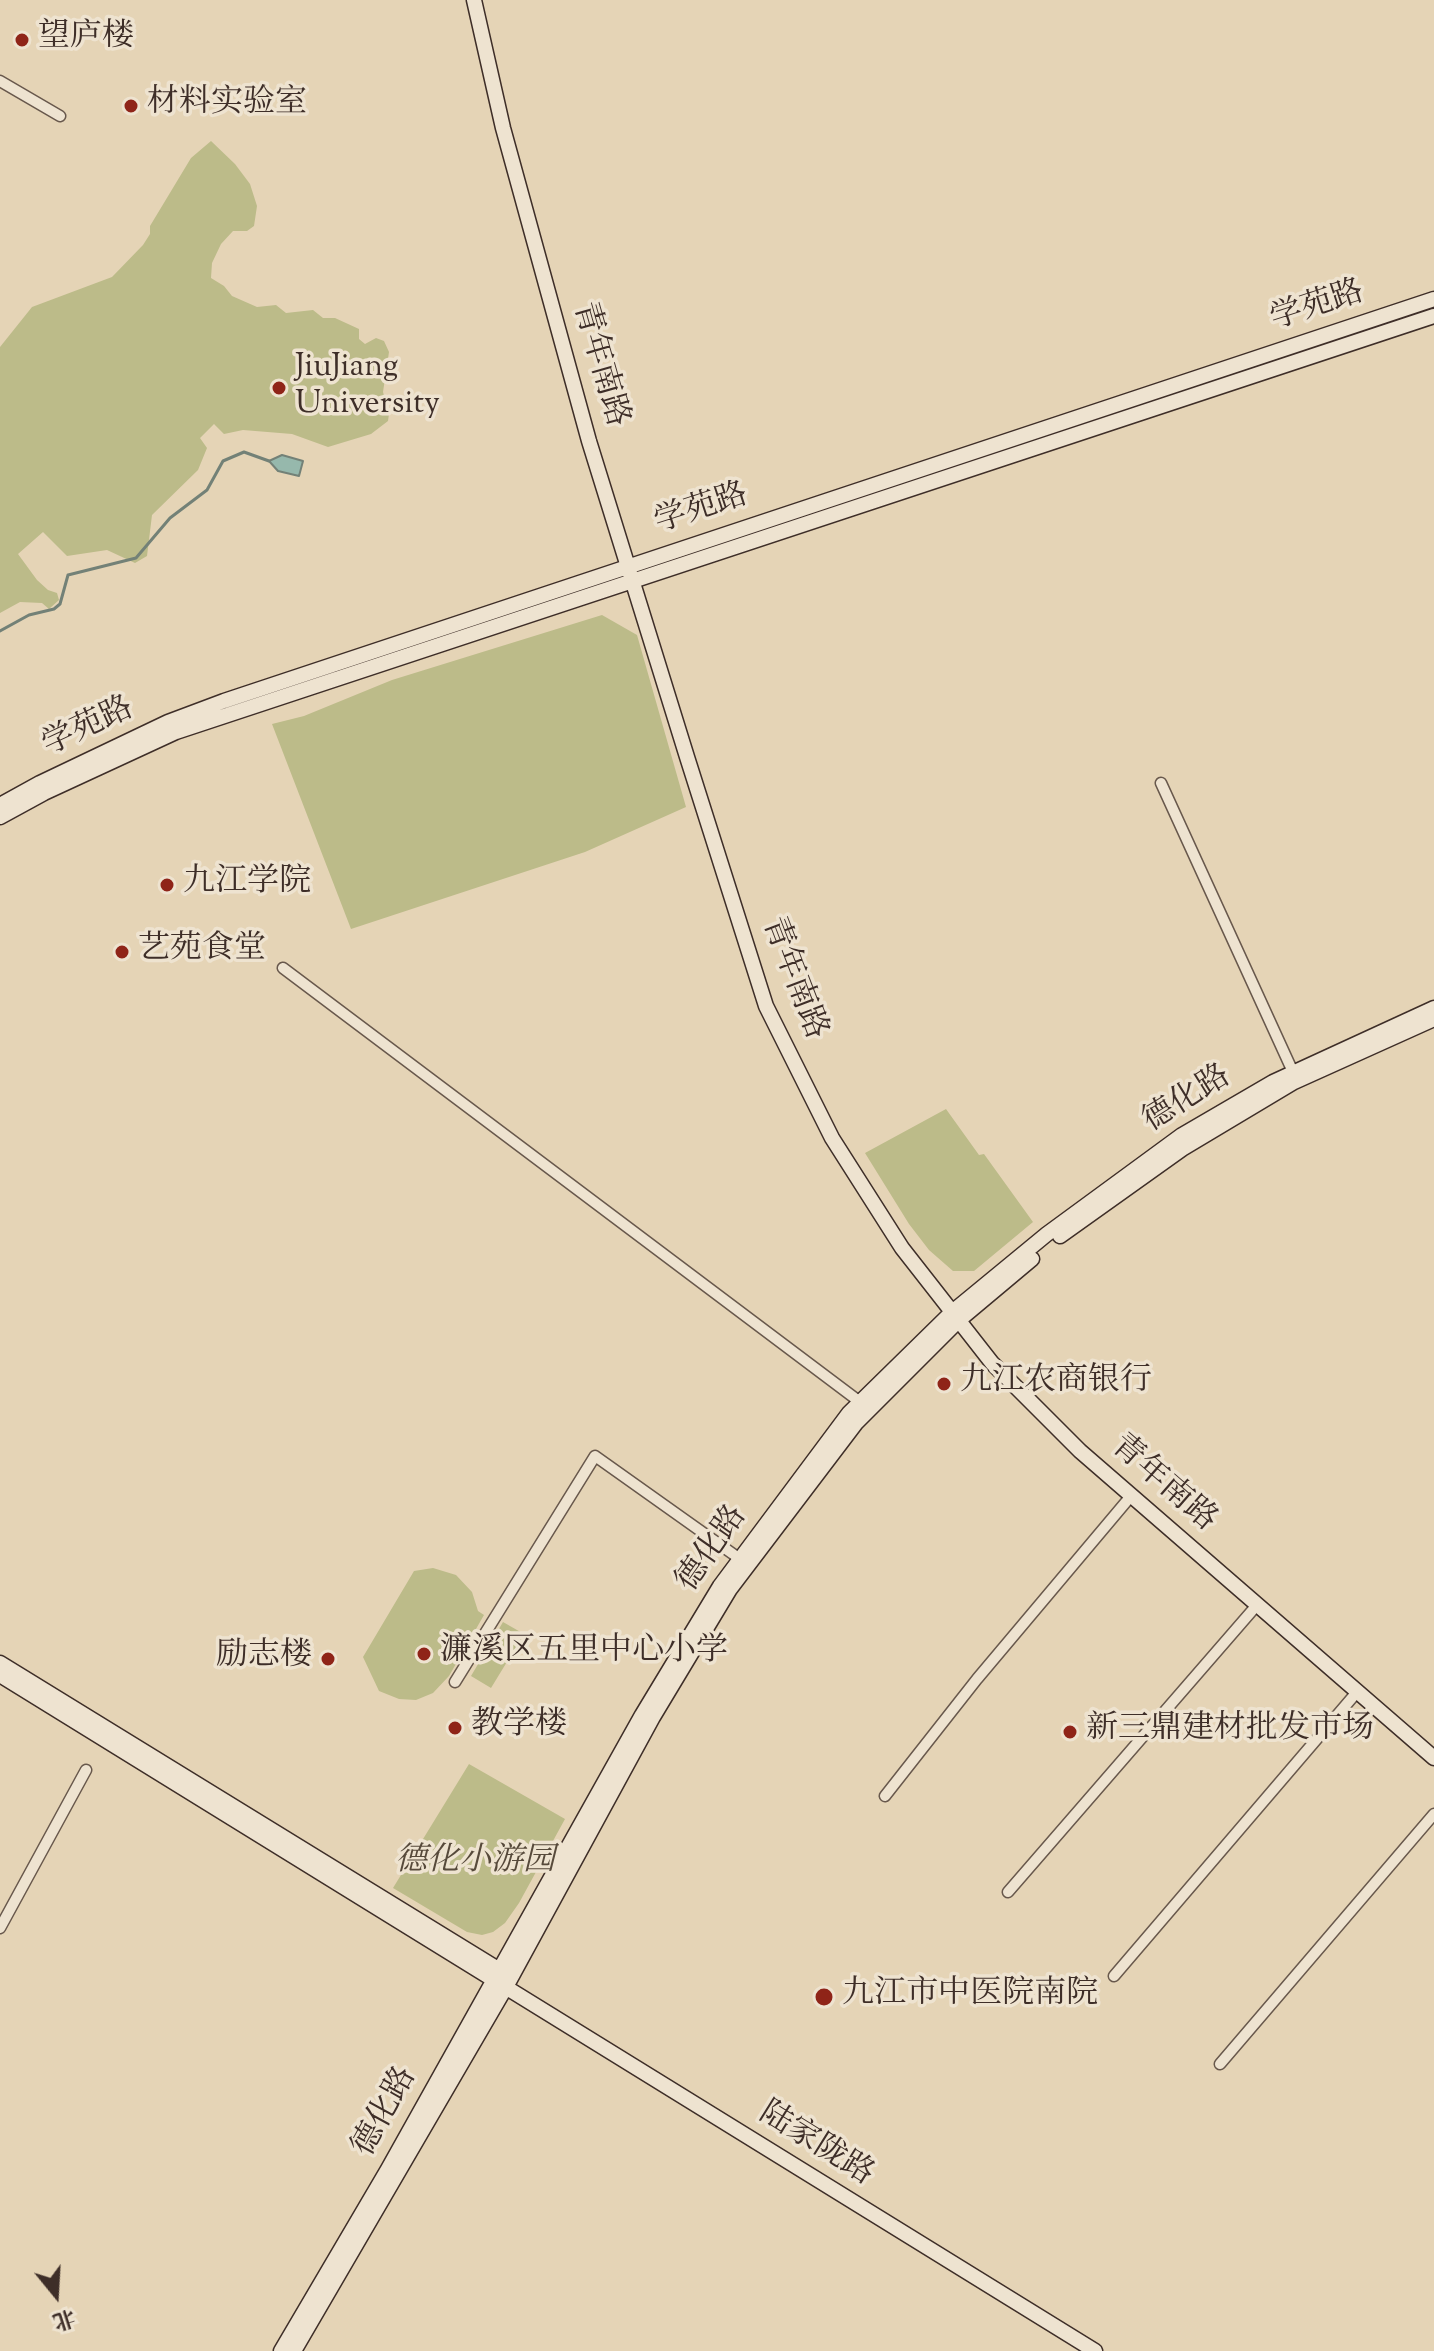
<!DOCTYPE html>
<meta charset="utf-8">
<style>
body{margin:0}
#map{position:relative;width:1434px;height:2351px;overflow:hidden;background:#e5d4b6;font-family:"Sorts Mill Goudy","Noto Serif SC",serif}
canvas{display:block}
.north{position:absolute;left:16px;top:2255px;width:80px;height:80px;-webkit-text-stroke:6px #eee3d0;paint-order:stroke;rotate:162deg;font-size:22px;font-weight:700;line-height:32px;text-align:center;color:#3e2e28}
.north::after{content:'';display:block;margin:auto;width:28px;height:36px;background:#3e2e28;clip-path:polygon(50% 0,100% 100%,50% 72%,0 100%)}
</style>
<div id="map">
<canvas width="1434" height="2351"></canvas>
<div class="north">北</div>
</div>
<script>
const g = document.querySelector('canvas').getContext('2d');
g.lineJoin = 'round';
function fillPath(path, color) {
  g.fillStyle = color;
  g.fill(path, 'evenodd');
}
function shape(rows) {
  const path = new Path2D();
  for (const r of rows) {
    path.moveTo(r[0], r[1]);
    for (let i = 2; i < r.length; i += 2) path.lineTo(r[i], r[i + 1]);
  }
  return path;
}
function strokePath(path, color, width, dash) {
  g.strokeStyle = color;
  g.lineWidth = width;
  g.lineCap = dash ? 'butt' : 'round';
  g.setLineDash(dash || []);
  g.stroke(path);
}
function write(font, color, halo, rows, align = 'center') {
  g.font = font + ' "Sorts Mill Goudy","Noto Serif SC",serif';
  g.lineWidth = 7;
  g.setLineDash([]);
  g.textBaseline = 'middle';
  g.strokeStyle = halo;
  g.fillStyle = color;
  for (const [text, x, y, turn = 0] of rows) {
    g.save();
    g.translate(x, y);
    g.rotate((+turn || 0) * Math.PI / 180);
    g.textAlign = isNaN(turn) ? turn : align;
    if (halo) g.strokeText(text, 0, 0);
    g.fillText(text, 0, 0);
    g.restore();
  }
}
fillPath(shape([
 [211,141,235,164,250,184,257,206,254,226,247,231,233,231,221,244,212,263,211,278,224,286,232,296,257,307,276,305,286,313,313,310,323,318,335,318,359,329,359,339,365,344,376,338,384,341,389,352,383,392,389,414,388,421,371,434,328,447,292,434,243,430,224,434,214,424,200,438,207,448,198,470,152,515,147,556,135,563,107,550,67,556,43,532,18,554,37,580,48,590,57,593,59,600,49,609,42,603,20,602,0,613,0,347,32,307,112,277,143,245,150,234,150,226,191,158],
 [602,615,637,635,686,807,585,852,351,929,272,724,304,716,392,680],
 [946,1109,979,1155,984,1154,1033,1222,974,1271,953,1271,929,1250,909,1224,865,1153],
 [433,1568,456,1575,472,1592,478,1611,484,1615,449,1676,433,1693,416,1700,399,1699,379,1691,363,1657,414,1571],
 [503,1622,524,1634,491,1688,471,1676],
 [469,1764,565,1819,519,1903,505,1923,493,1932,482,1935,467,1932,393,1888]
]), '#bcbb89');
const water = shape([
 [282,455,303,461,299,476,278,471,269,461,282,455]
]);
fillPath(water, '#96b8ac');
strokePath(water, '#738177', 2);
strokePath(shape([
 [0,631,29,615,54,609,60,604,68,575,136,558,170,518,207,490,223,461,244,452,269,461]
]), '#738177', 3);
const street = shape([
 [0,81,60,116],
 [1161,783,1293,1072],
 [283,968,860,1402],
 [455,1682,595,1456,740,1559],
 [885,1796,977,1679,1131,1496],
 [1008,1892,1257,1605],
 [0,1928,86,1770],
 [1114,1976,1357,1692],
 [1220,2064,1434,1814]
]);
const secondary = shape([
 [474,0,503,128,589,441,687,757,766,1006,832,1138,902,1248,992,1363,1080,1451,1434,1758],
 [0,805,40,783,168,722,224,701,1434,299],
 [0,817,44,793,176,732,1434,316],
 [1060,1236,1182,1149,1294,1082,1434,1019],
 [0,1663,506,1974],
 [0,1675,1095,2351],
 [281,2351,388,2169,642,1715,720,1586,849,1413,951,1313,1047,1234,1182,1135,1273,1082,1434,1008],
 [294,2351,506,1987,653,1717,730,1589,856,1423,958,1321,1032,1259]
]);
strokePath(street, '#68584c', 13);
strokePath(secondary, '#3e2e28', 17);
strokePath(street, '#eee3d0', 10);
strokePath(secondary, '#eee3d0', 14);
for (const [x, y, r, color] of [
 [22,40,8,"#8f2418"],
 [131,106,8,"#8f2418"],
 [279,388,8,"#8f2418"],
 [167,885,8,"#8f2418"],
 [122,952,8,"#8f2418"],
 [944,1384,8,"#8f2418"],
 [424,1654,8,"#8f2418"],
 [328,1659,8,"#8f2418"],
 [455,1728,8,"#8f2418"],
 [1070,1732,8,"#8f2418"],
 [824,1997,10,"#8f2418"]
]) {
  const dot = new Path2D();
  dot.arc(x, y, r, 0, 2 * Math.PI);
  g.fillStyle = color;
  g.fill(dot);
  strokePath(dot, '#eee3d0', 3);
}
write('32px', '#3e2e28', '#eee3d0', [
 ["望庐楼",38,40],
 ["材料实验室",147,106],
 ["JiuJiang",295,370],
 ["University",295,407],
 ["九江学院",183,885],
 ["艺苑食堂",138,952],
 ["九江农商银行",960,1384],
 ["濂溪区五里中心小学",440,1654],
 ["励志楼",312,1659,"right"],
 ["教学楼",471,1728],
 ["新三鼎建材批发市场",1086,1732],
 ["九江市中医院南院",842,1997]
], 'left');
write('32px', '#3e2e28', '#eee3d0', [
 ["学苑路",1318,308,-18],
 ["青年南路",598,365,74],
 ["学苑路",702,511,-18],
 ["学苑路",89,729,-25],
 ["青年南路",792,979,69],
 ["德化路",1188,1101,-32],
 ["青年南路",1162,1485,41],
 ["德化路",714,1550,-55],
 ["德化路",387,2113,-61],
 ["陆家陇路",815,2146,32]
]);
write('italic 32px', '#574a3b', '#eee3d0', [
 ["德化小游园",475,1864]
]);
</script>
